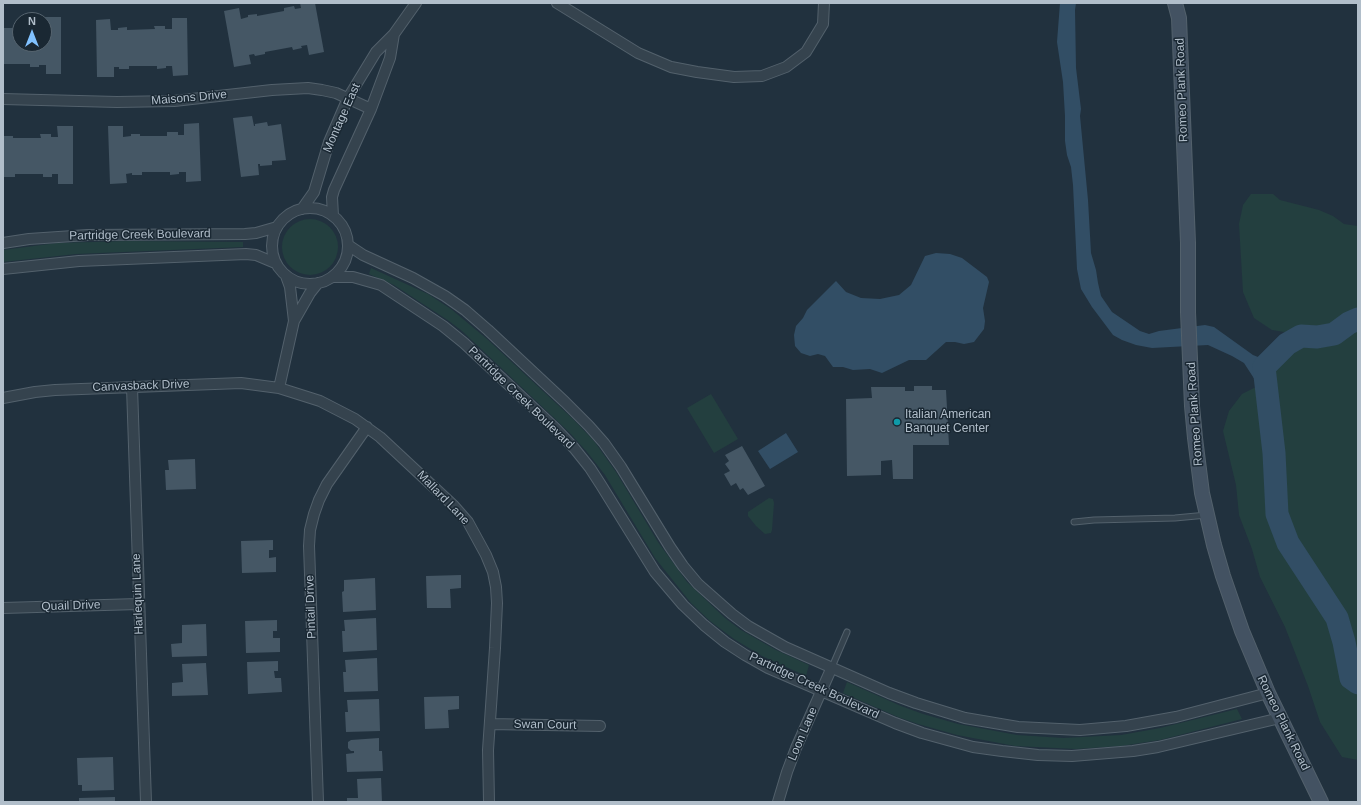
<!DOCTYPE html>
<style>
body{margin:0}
#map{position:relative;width:1361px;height:805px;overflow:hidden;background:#21313e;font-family:Arial,sans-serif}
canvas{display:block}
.frame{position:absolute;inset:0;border:4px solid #b1beca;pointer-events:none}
.north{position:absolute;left:12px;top:12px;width:40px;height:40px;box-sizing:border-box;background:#1a2833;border:1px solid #56646f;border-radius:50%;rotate:0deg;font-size:11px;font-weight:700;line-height:16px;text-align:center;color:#b1beca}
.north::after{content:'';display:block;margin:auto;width:14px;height:18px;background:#81c2ff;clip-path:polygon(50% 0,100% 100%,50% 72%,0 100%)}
</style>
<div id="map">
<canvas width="1361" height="805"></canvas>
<div class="frame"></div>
<div class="north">N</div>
</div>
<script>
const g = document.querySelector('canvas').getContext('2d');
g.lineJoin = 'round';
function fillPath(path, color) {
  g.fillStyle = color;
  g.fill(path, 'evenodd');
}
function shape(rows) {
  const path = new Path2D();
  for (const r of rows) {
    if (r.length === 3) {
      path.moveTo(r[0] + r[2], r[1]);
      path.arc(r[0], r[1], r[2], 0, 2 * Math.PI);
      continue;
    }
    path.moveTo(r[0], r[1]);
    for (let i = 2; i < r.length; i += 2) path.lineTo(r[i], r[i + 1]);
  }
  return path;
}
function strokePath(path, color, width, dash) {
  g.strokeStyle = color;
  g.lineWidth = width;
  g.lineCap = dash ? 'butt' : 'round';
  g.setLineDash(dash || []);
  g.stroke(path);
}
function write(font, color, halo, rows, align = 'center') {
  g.font = font + ' Arial,sans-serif';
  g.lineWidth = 3;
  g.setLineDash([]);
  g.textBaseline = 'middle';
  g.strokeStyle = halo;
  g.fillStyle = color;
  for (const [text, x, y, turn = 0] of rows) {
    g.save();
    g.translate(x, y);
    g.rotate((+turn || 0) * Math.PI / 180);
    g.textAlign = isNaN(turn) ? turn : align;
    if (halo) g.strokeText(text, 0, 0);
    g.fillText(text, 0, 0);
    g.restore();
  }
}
fillPath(shape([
 [1251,194,1273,194,1280,200,1319,210,1333,216,1344,224,1358,226,1358,760,1342,757,1320,722,1308,686,1285,627,1260,577,1252,549,1239,515,1236,485,1223,431,1229,411,1242,394,1256,387,1279,362,1290,348,1290,333,1272,330,1254,318,1243,292,1239,224,1243,205],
 [310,247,28],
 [127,241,243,242,243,247,76,254,3,262,3,250,57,243],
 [371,268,428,294,451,309,487,339,573,419,594,441,616,472,658,542,687,582,725,618,741,630,776,650,809,665,806,676,762,656,734,639,710,621,691,603,655,558,605,475,587,452,569,432,462,331,449,321,394,285,369,274],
 [711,394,738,439,714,453,687,408],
 [769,498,773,499,774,503,772,530,771,533,765,534,756,526,748,516,748,512],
 [847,682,901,706,923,714,958,724,1017,735,1063,738,1121,735,1160,728,1237,709,1242,719,1160,740,1121,746,1076,749,1015,746,957,735,918,724,898,717,843,693]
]), '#233f3f');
fillPath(shape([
 [1060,3,1076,3,1075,10,1076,68,1081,109,1080,116,1088,200,1091,253,1096,270,1098,283,1101,296,1112,312,1140,331,1149,334,1159,331,1205,325,1214,327,1253,355,1263,359,1265,357,1255,380,1244,363,1232,356,1208,345,1152,348,1136,345,1122,340,1113,335,1092,307,1081,289,1077,269,1073,185,1071,167,1067,155,1065,141,1065,116,1063,82,1057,42],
 [936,253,950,254,962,258,987,277,989,282,983,308,985,321,984,329,974,342,964,344,955,342,946,342,926,360,909,360,882,373,870,369,853,370,843,367,833,367,825,356,818,354,810,356,801,353,795,346,794,335,796,326,803,318,807,310,836,281,846,292,861,298,880,299,899,295,911,285,925,256],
 [786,433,798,452,770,469,758,451]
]), '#324e65');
strokePath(shape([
 [1258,362,1264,367]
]), '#324e65', 4);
strokePath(shape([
 [1358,319,1349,323,1334,334,1317,337,1301,336,1287,344,1264,367,1274,453,1277,514,1288,543,1337,618,1344,642,1351,678,1358,683]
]), '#324e65', 23);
fillPath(shape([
 [300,3,315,3,324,52,309,55,307,45,301,46,302,48,293,50,292,47,265,52,265,54,255,56,254,54,249,55,251,64,234,67,224,11,239,8,241,19,248,17,248,15,257,14,257,16,284,11,284,8,294,6,295,9,301,8],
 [45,17,61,17,61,74,46,74,46,65,39,65,39,67,30,67,30,64,3,64,3,28,20,28,20,44,44,44],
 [172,18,187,18,188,75,173,76,172,66,166,66,166,68,157,69,157,66,129,66,129,69,119,69,119,67,114,67,114,77,97,77,96,20,110,19,111,30,118,30,118,28,127,27,127,30,155,29,154,26,165,26,165,29,172,29],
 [252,116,254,126,255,126,255,124,267,122,268,126,281,124,286,160,272,161,272,165,260,166,260,164,258,164,259,175,241,177,233,118],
 [199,123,201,181,186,182,186,172,179,172,179,174,170,175,170,172,142,172,142,175,132,175,132,173,126,174,127,183,110,184,108,126,123,126,123,137,131,136,131,134,140,134,140,136,167,136,167,132,178,132,178,135,184,135,184,124],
 [57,126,73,126,73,184,58,184,58,174,52,174,52,177,43,177,43,174,15,174,15,177,4,177,4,175,3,175,3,138,4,138,4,136,13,136,13,138,41,138,40,134,51,134,51,137,58,137],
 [914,386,932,386,932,390,946,390,949,445,913,445,913,479,893,479,892,460,881,461,881,475,847,476,846,399,872,398,871,387,905,387,905,391,914,391],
 [742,446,765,486,748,495,743,488,740,490,736,483,731,486,724,474,730,471,725,464,729,461,725,455],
 [195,459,196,489,166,490,165,470,169,470,168,460],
 [273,540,273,550,269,550,269,558,276,557,276,572,242,573,241,541],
 [461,575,461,588,450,589,451,608,427,608,426,576],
 [375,578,376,610,343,612,342,592,344,591,344,580],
 [376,618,377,650,343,652,342,631,345,631,344,620],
 [277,620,277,631,273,631,273,638,280,638,280,652,246,653,245,621],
 [206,624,207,656,172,657,171,644,182,643,182,625],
 [377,658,378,691,344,692,343,672,346,672,345,660],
 [278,661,278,671,274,671,275,678,281,678,282,692,248,694,247,662],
 [206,663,208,695,172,696,172,683,183,682,182,664],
 [459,696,459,709,448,710,449,728,425,729,424,697],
 [379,699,380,731,346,732,345,712,348,712,347,700],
 [379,738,379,751,382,751,383,771,347,772,346,754,354,753,354,751,351,751,348,748,348,742,351,740],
 [113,757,114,790,82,791,82,785,78,785,77,758],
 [381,778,382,802,347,802,347,798,358,798,357,779],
 [115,797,115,802,79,802,79,798]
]), '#455765');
const lane = shape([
 [1074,522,1094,520,1175,518,1207,515],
 [832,667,847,632]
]);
const street = shape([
 [557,3,638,53,671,67,697,72,734,77,762,76,786,67,806,52,823,24,824,3],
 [3,99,117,102,174,101,272,90,308,88,322,90,336,93,371,109],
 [310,246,38],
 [302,209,314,192,329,142,348,98,376,52,394,34,416,3],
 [333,216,332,197,334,190,371,109,390,58,394,34],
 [3,243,29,239,88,235,245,234,256,233,277,227],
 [348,245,363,255,413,278,445,296,465,310,488,330,565,402,589,426,604,443,621,467,670,547,683,566,698,584,732,614,748,626,785,647,889,693,916,703,965,718,1018,727,1080,730,1126,726,1176,717,1268,693],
 [3,269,79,261,246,254,256,255,275,263],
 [286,276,290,287,294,321],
 [332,277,353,277,381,285,443,326,464,343,556,429,574,448,590,468,601,485,655,572,683,605,704,625,725,642,745,655,768,668,895,723,922,733,973,747,1002,751,1038,755,1072,756,1133,751,1158,747,1280,718],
 [132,387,146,802],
 [279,388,294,321,310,293,318,283],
 [3,398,35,392,55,390,241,383,279,388,320,401,355,419,380,437,454,506,468,522,486,555,493,572,496,587,497,603,495,648,488,750,489,802],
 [3,608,138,604],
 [490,724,600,726],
 [318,802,309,546,310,530,314,514,319,500,327,484,367,427],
 [778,802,787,772,796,748,832,667]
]);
const secondary = shape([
 [1175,3,1179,18,1188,243,1188,312,1192,406,1195,438,1202,493,1214,545,1223,576,1242,631,1268,693,1321,802]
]);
strokePath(lane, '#53616c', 7);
strokePath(street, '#53616c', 12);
strokePath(secondary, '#53616c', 16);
strokePath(lane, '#35434e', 5);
strokePath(street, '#35434e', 10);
strokePath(secondary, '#435262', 14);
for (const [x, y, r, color] of [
 [897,422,4,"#0f9aa8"]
]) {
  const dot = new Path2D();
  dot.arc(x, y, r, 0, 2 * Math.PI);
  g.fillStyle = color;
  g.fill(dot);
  strokePath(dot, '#1a2833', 1.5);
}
write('12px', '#b1beca', '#1a2833', [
 ["Romeo Plank Road",1182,90,-92],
 ["Maisons Drive",189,98,-5],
 ["Montage East",342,118,-66],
 ["Partridge Creek Boulevard",140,235,-1],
 ["Canvasback Drive",141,386,-2],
 ["Partridge Creek Boulevard",521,398,44],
 ["Romeo Plank Road",1195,414,-94],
 ["Mallard Lane",443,498,46],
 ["Harlequin Lane",138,594,-92],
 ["Quail Drive",71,606,-2],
 ["Pintail Drive",311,607,-92],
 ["Partridge Creek Boulevard",814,686,25],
 ["Romeo Plank Road",1283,723,64],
 ["Swan Court",545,725,1],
 ["Loon Lane",803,734,-67]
]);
write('12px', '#b1beca', '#1a2833', [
 ["Italian American",905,415],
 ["Banquet Center",905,429]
], 'left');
</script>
